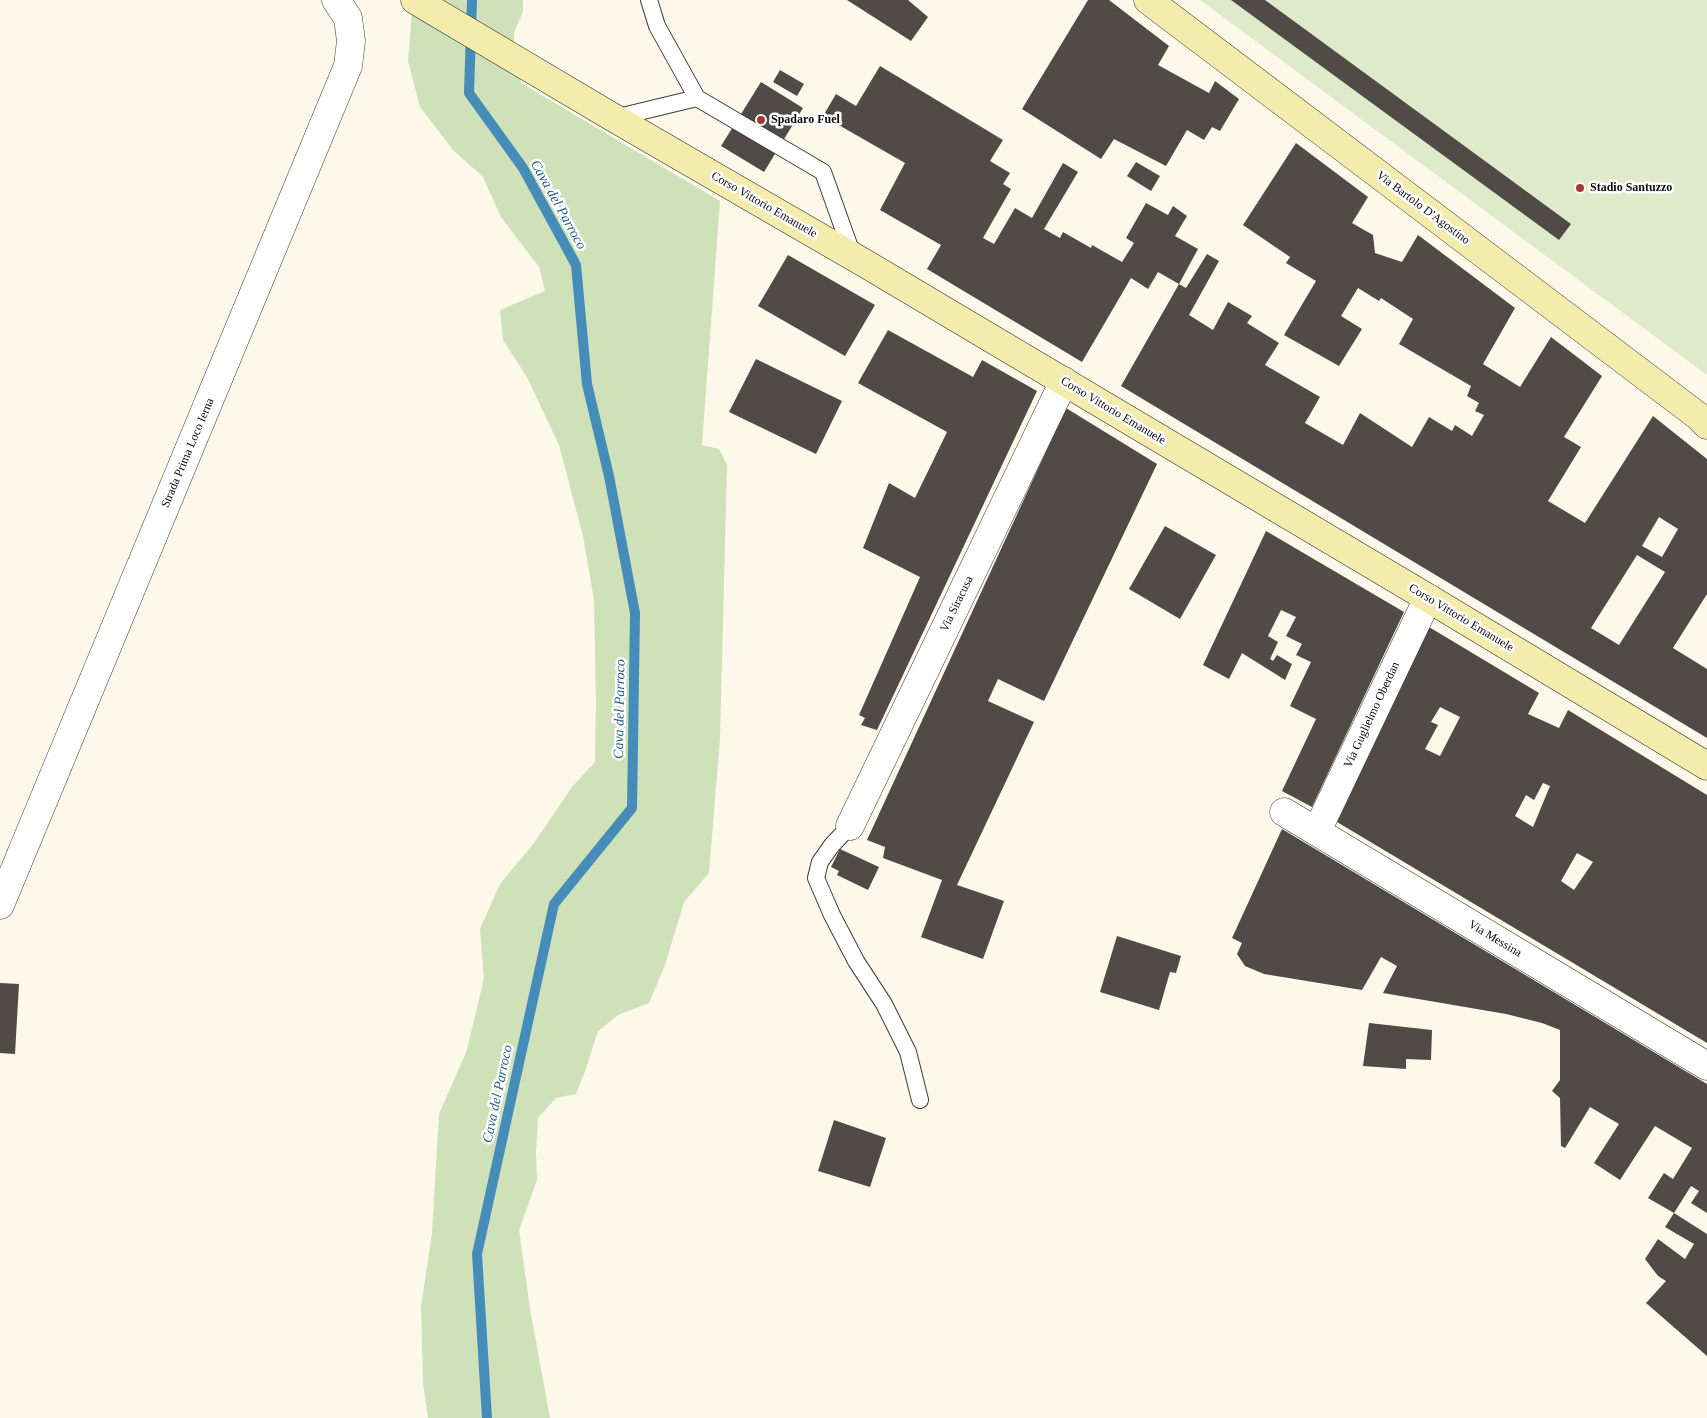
<!DOCTYPE html>
<style>
body{margin:0}
canvas{display:block;background:#fcf8ea}
</style>
<canvas width="1707" height="1418"></canvas>
<script>
const g = document.querySelector('canvas').getContext('2d');
g.lineJoin = 'round';
function fillPath(path, color) {
  g.fillStyle = color;
  g.fill(path, 'evenodd');
}
function shape(rows) {
  const path = new Path2D();
  for (const r of rows) {
    path.moveTo(r[0], r[1]);
    for (let i = 2; i < r.length; i += 2) path.lineTo(r[i], r[i + 1]);
  }
  return path;
}
function strokePath(path, color, width, dash) {
  g.strokeStyle = color;
  g.lineWidth = width;
  g.lineCap = dash ? 'butt' : 'round';
  g.setLineDash(dash || []);
  g.stroke(path);
}
function write(font, color, halo, rows, align = 'center') {
  g.font = font + ' Georgia,serif';
  g.lineWidth = 5;
  g.setLineDash([]);
  g.textBaseline = 'middle';
  g.strokeStyle = halo;
  g.fillStyle = color;
  for (const [text, x, y, turn = 0] of rows) {
    g.save();
    g.translate(x, y);
    g.rotate((+turn || 0) * Math.PI / 180);
    g.textAlign = isNaN(turn) ? turn : align;
    if (halo) g.strokeText(text, 0, 0);
    g.fillText(text, 0, 0);
    g.restore();
  }
}
fillPath(shape([
 [413,0,523,0,523,11,514,33,514,41,521,83,720,201,702,445,719,449,727,465,720,738,709,873,684,902,665,965,649,1003,618,1015,598,1031,585,1071,576,1094,556,1098,538,1118,536,1153,537,1180,519,1230,530,1309,550,1418,428,1418,423,1383,421,1307,432,1233,439,1114,467,1050,484,978,480,929,500,884,534,843,572,787,595,762,596,702,594,600,583,536,559,445,527,377,503,340,500,310,545,291,539,267,501,217,483,177,453,150,420,107,408,61]
]), '#cee1b9');
fillPath(shape([
 [1200,0,1707,0,1707,375]
]), '#deeac9');
strokePath(shape([
 [472,0,469,93,523,168,576,265,587,384,609,476,635,613,632,808,554,904,477,1254,487,1418]
]), '#468cb9', 10);
fillPath(shape([
 [847,0,908,0,928,17,911,41],
 [1088,0,1109,0,1169,46,1158,65,1209,93,1215,81,1239,99,1220,131,1212,127,1204,140,1187,130,1166,166,1114,139,1101,159,1022,109],
 [1231,0,1265,0,1571,224,1559,240],
 [880,66,1003,140,990,161,1010,173,1003,184,1011,189,983,238,994,244,1015,208,1032,218,1063,163,1078,172,1044,229,1060,238,1063,232,1091,248,1092,245,1122,262,1134,243,1126,238,1146,203,1168,215,1173,206,1187,216,1175,236,1198,249,1179,284,1158,272,1148,289,1131,278,1082,362,927,269,941,245,880,210,905,163,823,116,836,94,856,106],
 [780,70,804,84,797,96,773,82],
 [761,82,803,108,764,172,721,146],
 [1296,143,1368,197,1352,223,1373,235,1375,253,1402,262,1418,235,1515,308,1483,364,1520,387,1551,337,1602,376,1564,437,1581,447,1548,501,1585,523,1653,416,1707,459,1707,594,1673,648,1707,669,1707,738,1121,386,1179,284,1186,288,1207,254,1219,261,1189,315,1213,330,1228,302,1252,316,1247,323,1279,343,1265,365,1320,397,1305,423,1343,445,1360,413,1412,447,1429,417,1452,431,1455,425,1472,436,1484,415,1475,411,1479,403,1467,396,1471,386,1399,344,1413,319,1381,298,1379,301,1358,288,1341,316,1362,329,1339,366,1284,335,1316,281,1286,263,1290,257,1243,225],
 [1659,517,1678,529,1662,557,1642,546],
 [1637,555,1665,572,1619,645,1591,628],
 [1136,162,1160,176,1151,191,1127,176],
 [788,255,875,305,845,356,758,306],
 [888,330,973,377,982,360,1037,391,877,730,861,725,865,718,859,715,920,577,863,548,889,483,915,498,947,432,858,383],
 [756,359,842,401,816,454,729,412],
 [1066,408,1157,464,1044,701,998,679,988,701,1034,722,957,885,1004,901,983,959,921,937,942,880,883,858,885,847,867,840],
 [1165,526,1216,555,1180,619,1129,589],
 [1266,531,1404,612,1312,807,1282,791,1316,719,1290,706,1311,662,1296,655,1302,644,1286,636,1296,617,1281,610,1268,636,1278,642,1270,659,1273,661,1277,655,1292,664,1285,680,1242,653,1229,679,1203,665],
 [1429,627,1539,693,1528,714,1559,728,1568,710,1707,795,1707,1043,1337,822],
 [1440,707,1460,717,1440,756,1425,749,1438,725,1431,722],
 [1543,783,1550,786,1533,827,1515,816,1526,795,1534,800],
 [1577,853,1593,862,1574,890,1561,881],
 [1282,829,1707,1084,1707,1213,1691,1203,1699,1191,1691,1186,1674,1213,1648,1198,1664,1173,1673,1179,1692,1148,1655,1126,1620,1180,1594,1163,1619,1124,1590,1107,1565,1148,1561,1146,1560,1098,1552,1091,1560,1080,1560,1030,1542,1023,1506,1014,1383,993,1397,966,1381,957,1362,990,1264,974,1245,966,1237,954,1242,943,1232,938],
 [840,849,879,867,868,890,837,875,839,871,831,867],
 [1117,936,1181,956,1176,973,1170,972,1159,1010,1100,992],
 [0,983,19,984,15,1054,0,1053],
 [1369,1023,1432,1030,1431,1060,1406,1059,1406,1069,1363,1066],
 [834,1120,886,1138,870,1187,818,1171],
 [1674,1213,1707,1234,1707,1356,1646,1303,1666,1281,1658,1276,1645,1259,1658,1239,1685,1259,1694,1244,1665,1227]
]), '#514b48');
const service = shape([
 [649,0,657,26,697,98],
 [614,118,697,98,823,172,853,256],
 [850,826,832,845,820,862,816,878,832,915,856,961,884,1004,908,1052,920,1100]
]);
const minor = shape([
 [1284,812,1707,1066],
 [850,826,1064,381],
 [1317,831,1428,598],
 [0,905,348,66,351,41,348,18,336,0]
]);
const secondary = shape([
 [415,0,614,118,866,264,1428,598,1707,766],
 [1148,0,1698,416,1707,425]
]);
strokePath(service, '#3d3d3d', 18);
strokePath(minor, '#3d3d3d', 29);
strokePath(secondary, '#2c2c2c', 29);
strokePath(service, '#fff', 16);
strokePath(minor, '#fff', 28);
strokePath(secondary, '#f4ecad', 28);
for (const [x, y, r, color] of [
 [761,120,5,"#a6363b"],
 [1580,188,5,"#a6363b"]
]) {
  const dot = new Path2D();
  dot.arc(x, y, r, 0, 2 * Math.PI);
  g.fillStyle = color;
  g.fill(dot);
  strokePath(dot, '#fff', 2);
}
write('bold 12px', '#0a0a0a', '#fff', [
 ["Spadaro Fuel",771,120],
 ["Stadio Santuzzo",1590,188]
], 'left');
write('12px', '#0a0a0a', '#fff', [
 ["Corso Vittorio Emanuele",764,205,30],
 ["Via Bartolo D'Agostino",1423,208,37],
 ["Corso Vittorio Emanuele",1113,411,31],
 ["Strada Prima Loco Ierna",188,453,-67],
 ["Via Siracusa",957,604,-64],
 ["Corso Vittorio Emanuele",1461,618,31],
 ["Via Guglielmo Oberdan",1372,715,-65],
 ["Via Messina",1495,939,31]
]);
write('italic 14px', '#255e89', '#fff', [
 ["Cava del Parroco",558,205,61],
 ["Cava del Parroco",620,709,-89],
 ["Cava del Parroco",498,1094,-78]
]);
</script>
